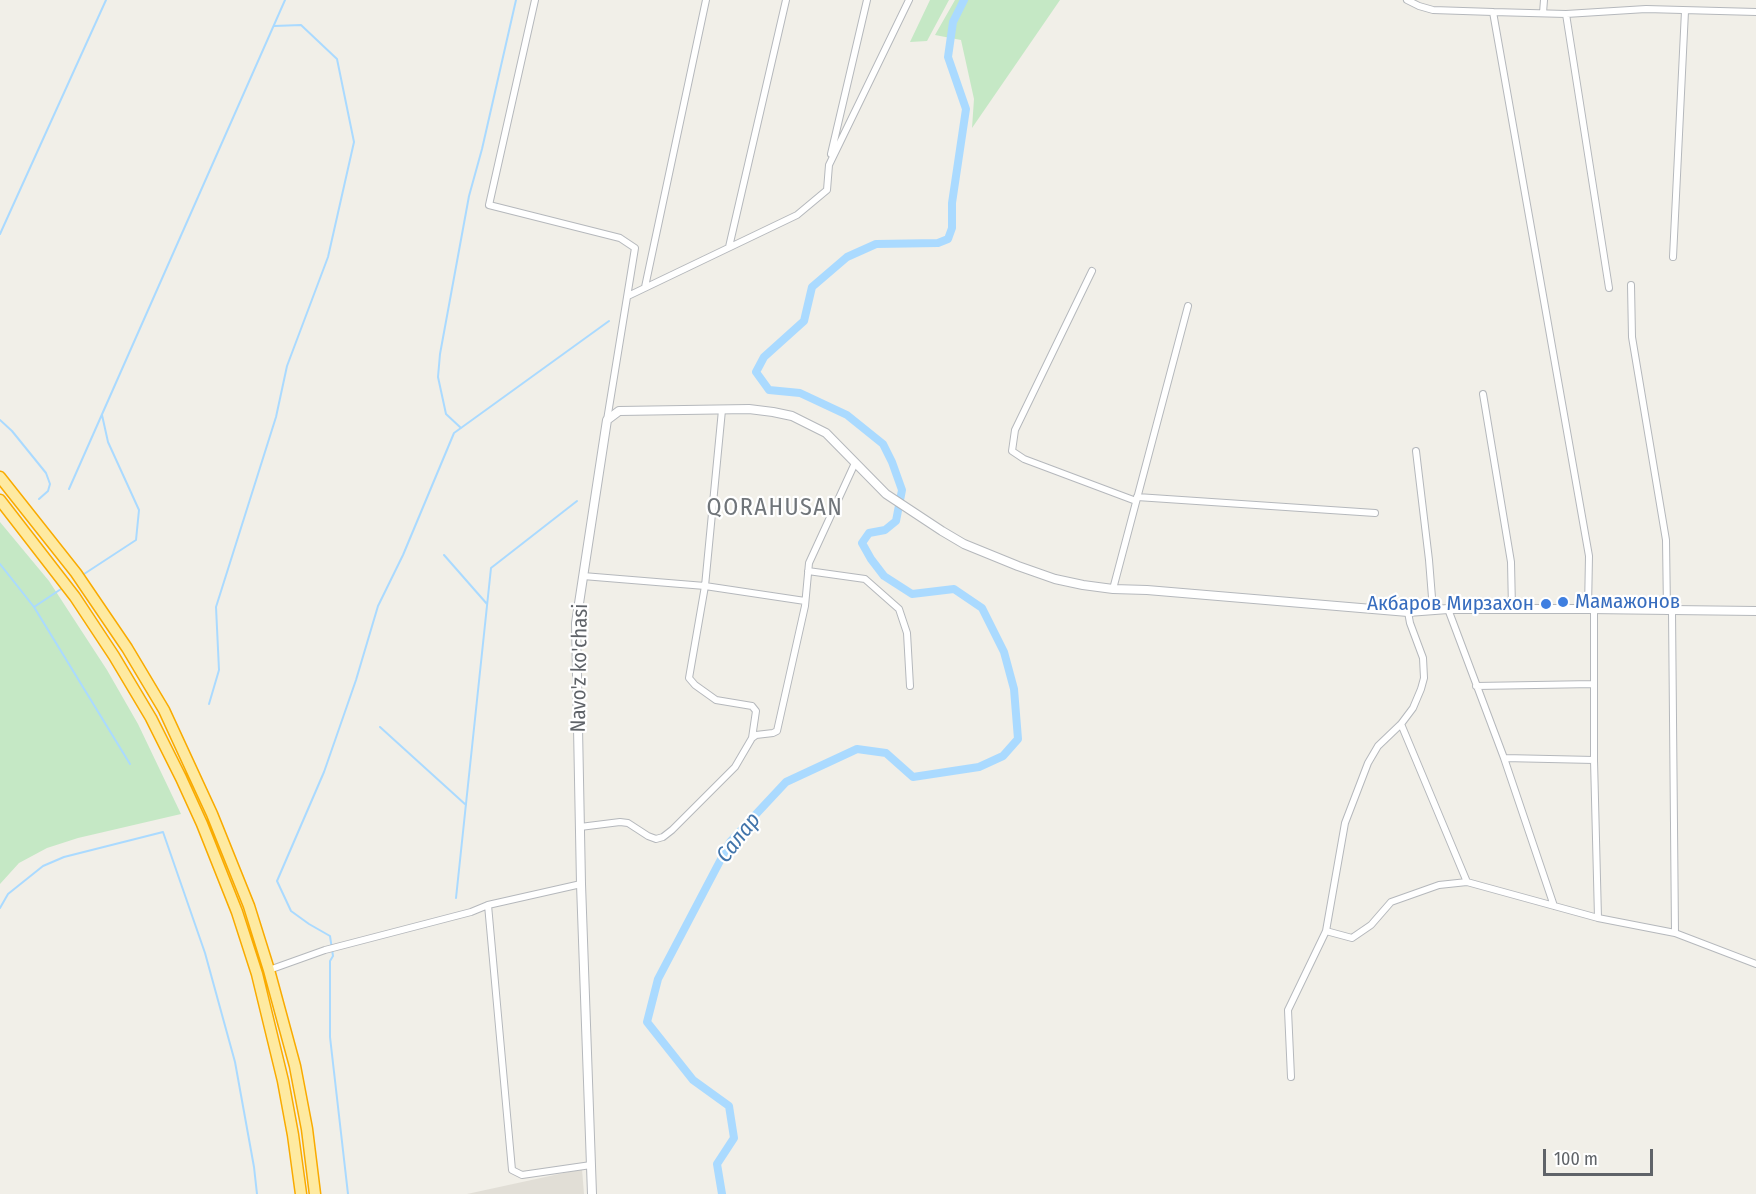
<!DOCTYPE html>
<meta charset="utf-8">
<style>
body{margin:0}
#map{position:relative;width:1756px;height:1194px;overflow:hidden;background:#f1efe8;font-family:"Fira Sans Condensed",sans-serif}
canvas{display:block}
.scale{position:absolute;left:1543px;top:1149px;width:110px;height:27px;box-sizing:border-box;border:3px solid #5f6368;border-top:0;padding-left:8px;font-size:18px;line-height:21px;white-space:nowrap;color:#5f6368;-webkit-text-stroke:4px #fff;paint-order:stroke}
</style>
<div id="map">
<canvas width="1756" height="1194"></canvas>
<div class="scale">100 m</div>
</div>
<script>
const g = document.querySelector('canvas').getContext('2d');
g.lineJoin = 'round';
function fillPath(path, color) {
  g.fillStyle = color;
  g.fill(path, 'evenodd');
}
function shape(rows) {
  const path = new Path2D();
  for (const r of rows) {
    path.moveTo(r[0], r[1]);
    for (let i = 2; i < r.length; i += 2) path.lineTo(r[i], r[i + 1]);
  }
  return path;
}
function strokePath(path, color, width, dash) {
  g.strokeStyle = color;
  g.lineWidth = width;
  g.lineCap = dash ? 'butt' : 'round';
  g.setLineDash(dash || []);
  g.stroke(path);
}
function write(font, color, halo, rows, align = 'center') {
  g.font = font + ' "Fira Sans Condensed",sans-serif';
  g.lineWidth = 4.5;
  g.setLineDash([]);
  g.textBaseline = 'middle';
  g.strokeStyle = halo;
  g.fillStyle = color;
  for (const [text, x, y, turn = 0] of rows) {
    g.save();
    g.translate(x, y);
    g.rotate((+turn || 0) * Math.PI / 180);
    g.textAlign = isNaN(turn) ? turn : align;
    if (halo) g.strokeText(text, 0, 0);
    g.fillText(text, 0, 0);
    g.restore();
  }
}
fillPath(shape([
 [582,1169,584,1194,467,1194]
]), '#e1ded6');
fillPath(shape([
 [930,0,949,0,927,41,910,42],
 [955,0,1060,0,972,128,974,99,961,40,935,35],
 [0,522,49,581,107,670,138,724,181,814,78,838,47,848,19,863,0,884]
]), '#c5e8c5');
strokePath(shape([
 [0,234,106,0],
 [0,420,12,431,46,473,50,484,48,491,39,499],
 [461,428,446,414,438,377,440,354,469,196,482,149,516,0],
 [69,489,285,0],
 [444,555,487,604],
 [0,564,34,607,130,764],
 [81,576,136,540,139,510,108,442,102,415],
 [34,607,64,587],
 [209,704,219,670,216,607,276,417,287,366,328,257,354,142,337,59,301,25,274,26],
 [380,727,466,805],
 [456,898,491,568,577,501],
 [0,908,8,894,43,866,64,857,163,832,205,953,235,1062,254,1167,257,1194],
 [348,1194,330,1037,330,961,333,956,330,936,309,924,291,911,277,881,324,772,356,680,378,606,403,555,454,433,609,321]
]), '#aadaff', 2);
strokePath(shape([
 [722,1194,717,1164,734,1138,729,1106,693,1080,647,1022,658,979,730,842,786,782,857,749,886,753,913,777,979,767,1003,756,1018,739,1014,689,1004,652,982,608,954,589,912,594,884,576,871,559,862,543,869,533,885,530,896,521,902,490,892,462,883,444,847,415,800,393,769,390,756,372,764,357,804,321,812,287,847,257,876,244,938,243,948,239,952,228,952,203,966,109,948,57,953,22,964,0]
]), '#aadaff', 8);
const minor = shape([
 [535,0,489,205,620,238,635,248,607,420],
 [1407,0,1419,6,1433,10,1493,12,1566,14,1646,9,1756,12],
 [1493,12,1589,556,1588,609],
 [1543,13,1544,0],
 [1566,14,1609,288],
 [831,154,867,0],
 [729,247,786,0],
 [1673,257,1685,11],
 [1092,271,1015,430,1012,451,1024,459,1136,501],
 [1631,285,1632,337,1666,540,1667,611],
 [645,287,706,0],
 [628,296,797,215,827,190,829,165,909,0],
 [1483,394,1511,562,1512,609],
 [722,410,705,586,689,678,695,685,716,700,752,706,756,711,752,738],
 [1416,451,1429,560,1433,610],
 [1137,497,1375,513],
 [808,571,865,579,899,609,907,633,910,686],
 [583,576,705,586,805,601],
 [1113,589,1188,306],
 [1448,609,1504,758,1554,906],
 [1594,609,1594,760,1598,918],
 [1672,611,1675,933],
 [1476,686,1594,684],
 [1401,724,1467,882],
 [1504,758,1594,760],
 [580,827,620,822,628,823,648,836,656,839,663,837,672,830,735,767,752,738,756,735,773,733,777,731,805,606,809,563,855,463],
 [488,905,512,1170,522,1175,591,1165],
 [1326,931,1352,938,1371,925,1391,902,1439,885,1467,882,1598,918,1675,933,1756,964],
 [269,970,325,950,471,912,488,905,581,884],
 [1291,1077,1288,1010,1326,931,1345,823,1368,763,1378,746,1401,724,1413,708,1421,689,1424,678,1423,658,1410,623,1408,612]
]);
const tertiary = shape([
 [592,1194,581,884,576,623,607,420,619,411,749,409,773,412,792,416,826,433,886,494,942,531,964,544,1018,566,1055,579,1083,585,1113,589,1147,590,1408,612,1448,609,1588,609,1756,611]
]);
const trunk = shape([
 [0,477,76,573,127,648,164,710,212,814,249,906,269,970,295,1066,307,1129,315,1194],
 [0,500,75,597,114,656,151,718,181,778,202,824,237,912,257,974,283,1081,293,1135,301,1194]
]);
strokePath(minor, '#b5b8bc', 8);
strokePath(tertiary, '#b5b8bc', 10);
strokePath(trunk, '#f9ab00', 13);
strokePath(minor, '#fff', 6);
strokePath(tertiary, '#fff', 8);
strokePath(trunk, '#feeaa1', 10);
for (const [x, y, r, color] of [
 [1563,602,6,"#3f7fe0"],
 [1546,604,6,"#3f7fe0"]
]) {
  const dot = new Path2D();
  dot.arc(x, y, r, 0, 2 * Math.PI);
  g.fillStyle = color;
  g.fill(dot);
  strokePath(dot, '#fff', 2);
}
write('21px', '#366cbe', '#fff', [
 ["Мамажонов",1575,602],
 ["Акбаров Мирзахон",1534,604,"right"]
], 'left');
write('21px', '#5f6368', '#fff', [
 ["Navo'z ko'chasi",580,668,-89]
]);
write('italic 22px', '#4174aa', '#fff', [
 ["Салар",739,838,-52]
]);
g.letterSpacing = '1.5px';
write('24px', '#70757a', '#fff', [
 ["QORAHUSAN",775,508]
]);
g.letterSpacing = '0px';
</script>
